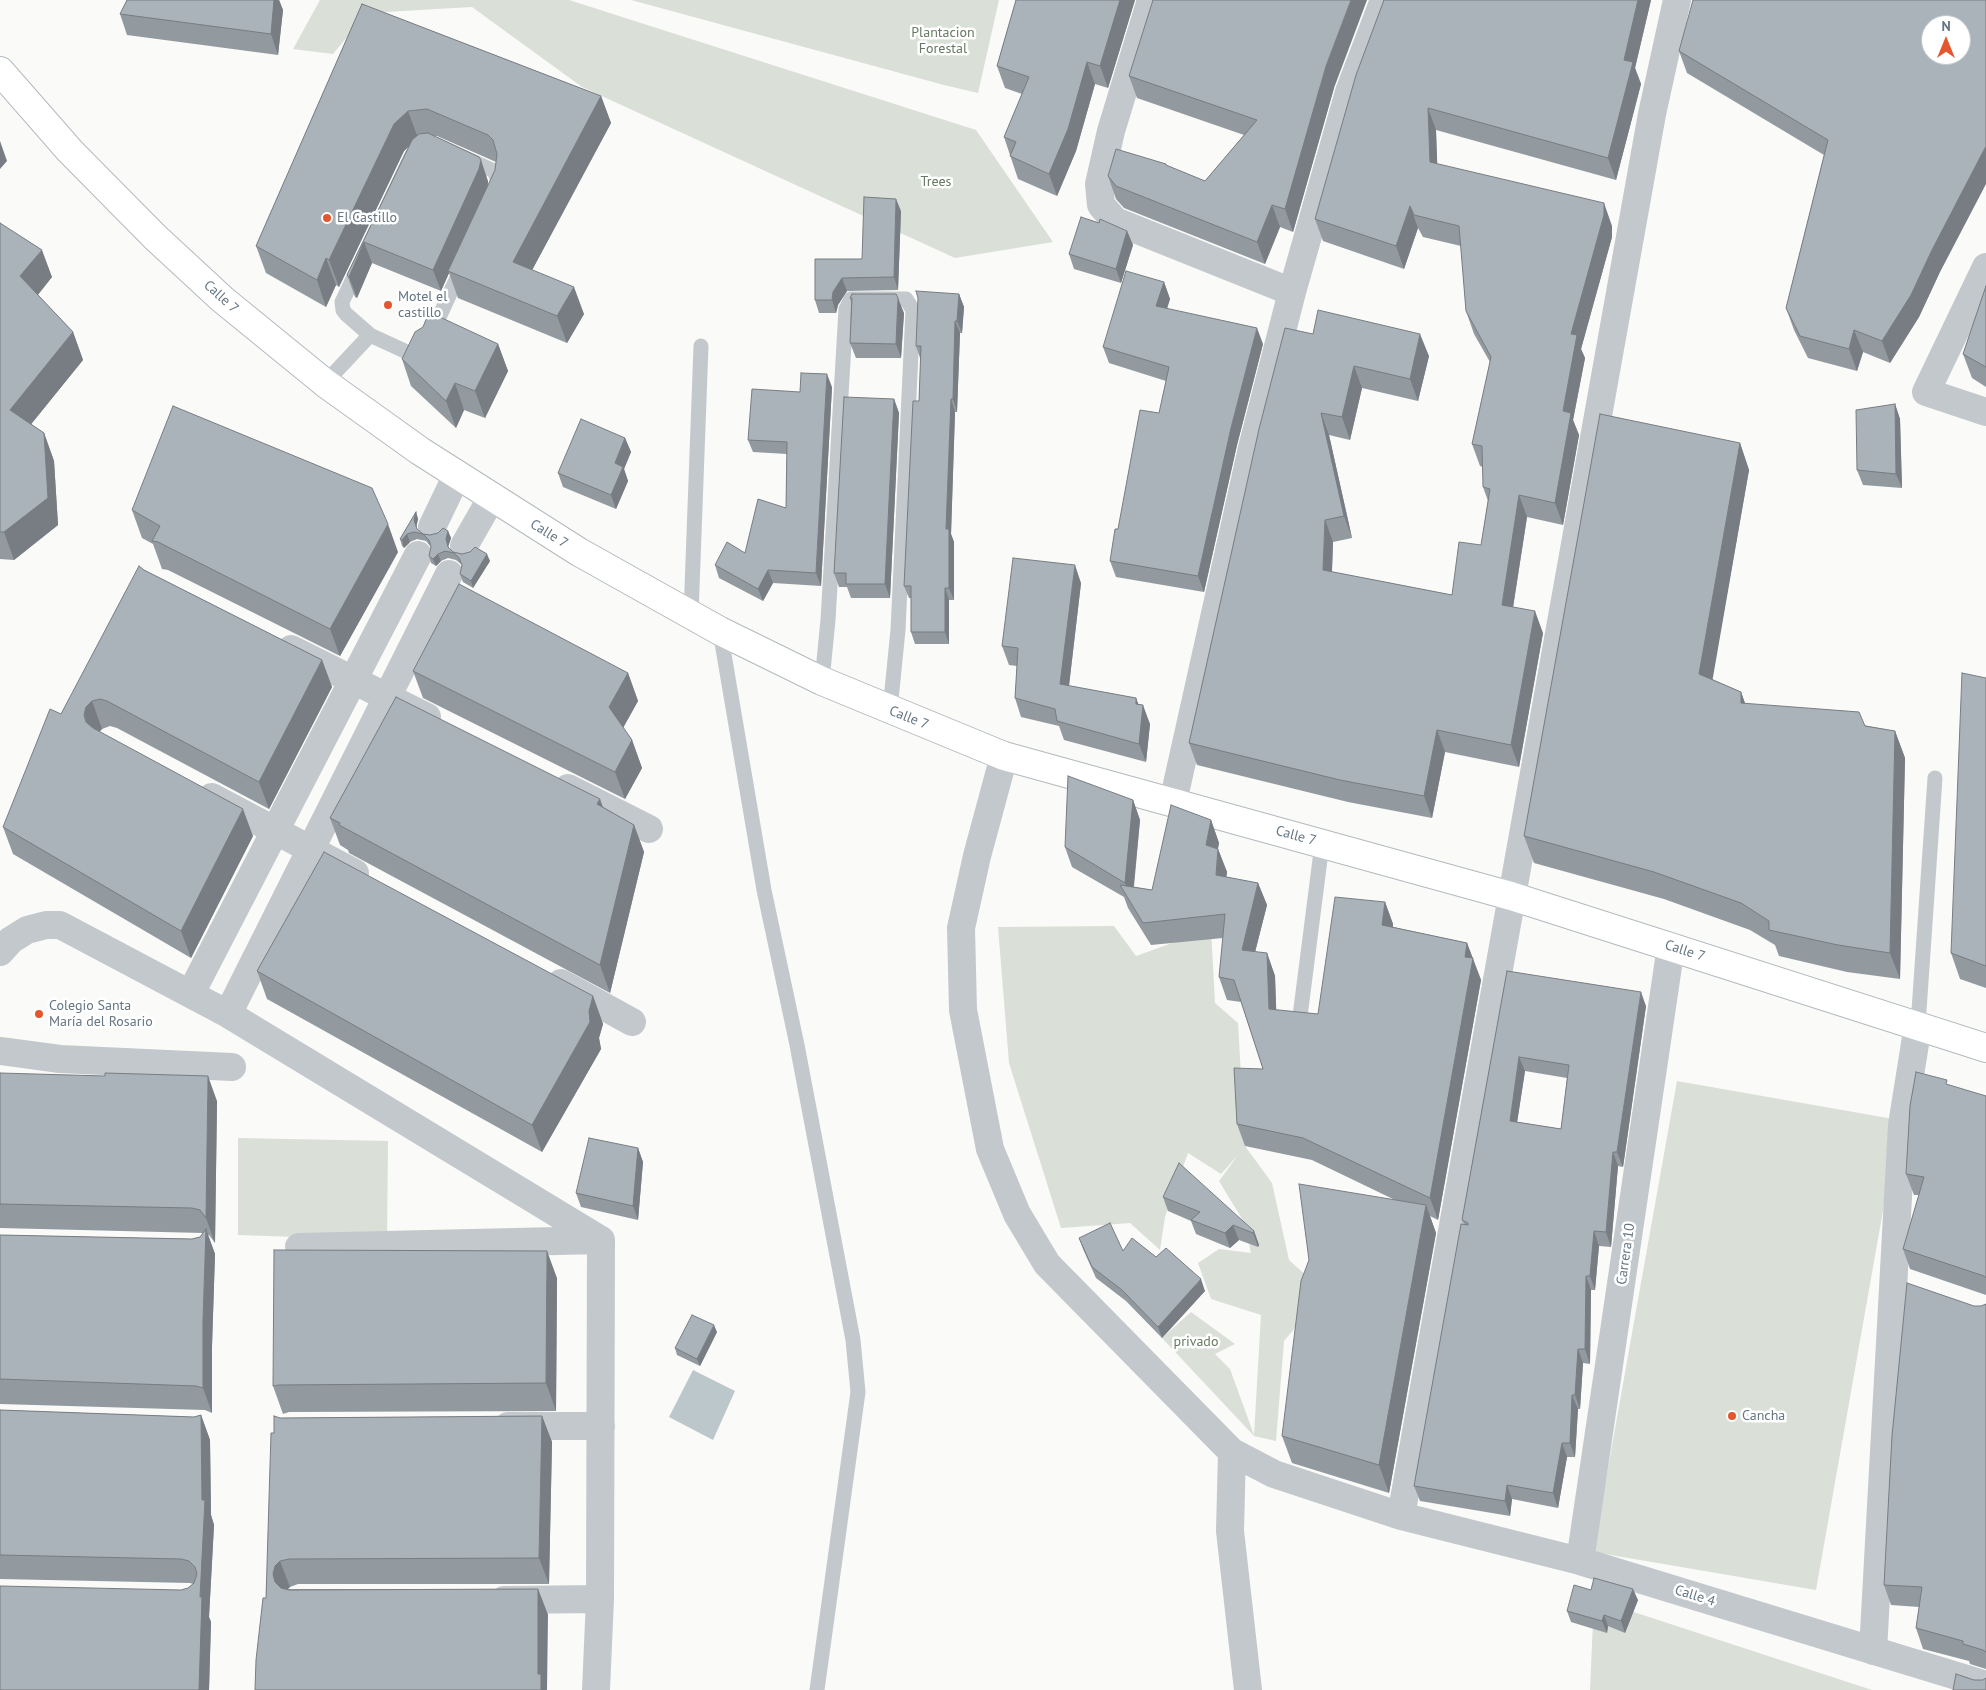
<!DOCTYPE html>
<meta charset="utf-8">
<style>
body{margin:0}
#map{position:relative;width:1986px;height:1690px;overflow:hidden;background:#fafaf8;font-family:"PT Sans",sans-serif}
canvas{display:block}
.north{position:absolute;left:1921px;top:15px;width:50px;height:50px;box-sizing:border-box;background:#fff;border:1px solid #c1c8cd;border-radius:50%;rotate:0deg;font-size:14px;font-weight:700;line-height:20px;text-align:center;color:#657683}
.north::after{content:'';display:block;margin:auto;width:18px;height:22px;background:#e4572e;clip-path:polygon(50% 0,100% 100%,50% 72%,0 100%)}
</style>
<div id="map">
<canvas width="1986" height="1690"></canvas>
<div class="north">N</div>
</div>
<script>
const g = document.querySelector('canvas').getContext('2d');
g.lineJoin = 'round';
function fillPath(path, color) {
  g.fillStyle = color;
  g.fill(path, 'evenodd');
}
function shape(rows) {
  const path = new Path2D();
  for (const r of rows) {
    path.moveTo(r[0], r[1]);
    for (let i = 2; i < r.length; i += 2) path.lineTo(r[i], r[i + 1]);
  }
  return path;
}
function strokePath(path, color, width, dash) {
  g.strokeStyle = color;
  g.lineWidth = width;
  g.lineCap = dash ? 'butt' : 'round';
  g.setLineDash(dash || []);
  g.stroke(path);
}
function write(font, color, halo, rows, align = 'center') {
  g.font = font + ' "PT Sans",sans-serif';
  g.lineWidth = 5;
  g.setLineDash([]);
  g.textBaseline = 'middle';
  g.strokeStyle = halo;
  g.fillStyle = color;
  for (const [text, x, y, turn = 0] of rows) {
    g.save();
    g.translate(x, y);
    g.rotate((+turn || 0) * Math.PI / 180);
    g.textAlign = isNaN(turn) ? turn : align;
    if (halo) g.strokeText(text, 0, 0);
    g.fillText(text, 0, 0);
    g.restore();
  }
}
fillPath(shape([
 [320,0,569,0,976,130,1053,242,955,258,582,87,472,7,367,13,333,54,293,49],
 [631,0,999,0,978,93,944,85],
 [1114,926,1136,956,1211,929,1215,1003,1238,1023,1245,1146,1272,1183,1289,1260,1319,1287,1311,1309,1284,1341,1276,1441,1254,1436,1162,1338,1191,1312,1235,1344,1215,1354,1230,1369,1254,1435,1261,1315,1211,1299,1198,1263,1219,1249,1251,1253,1245,1224,1219,1181,1238,1155,1221,1174,1188,1153,1165,1217,1160,1250,1130,1223,1061,1228,1009,1063,998,927],
 [1677,1081,1899,1120,1816,1590,1593,1552],
 [238,1138,388,1141,387,1240,238,1235],
 [1594,1599,1872,1690,1590,1690]
]), '#dadfd7');
fillPath(shape([
 [693,1370,735,1391,713,1440,669,1417]
]), '#bbc7cb');
const secondary = shape([
 [0,71,70,151,155,237,222,299,325,383,420,451,579,552,720,631,822,681,1004,756,1511,896,1986,1048]
]);
strokePath(secondary, '#b3babf', 30);
strokePath(shape([
 [437,145,494,171,498,180,496,193,424,350,417,353,409,353,370,335,346,314,343,310,342,302,412,155,423,146,437,145],
 [325,383,370,335],
 [691,615,701,346],
 [720,631,764,890,797,1045,853,1340,858,1392,817,1690],
 [822,681,828,620,846,309,851,299,906,299,913,310,898,630,890,710],
 [1299,1024,1322,844],
 [1918,1025,1935,778]
]), '#c3c8cc', 15);
strokePath(shape([
 [1151,0,1111,131,1099,184,1101,205,1115,221,1292,292],
 [1986,267,1926,392,1986,412],
 [432,527,457,475],
 [464,546,492,497],
 [291,649,427,717],
 [1004,756,977,856,961,928,963,1010,990,1149,1017,1214,1047,1264,1232,1452,1274,1474,1401,1516,1580,1561,1986,1685],
 [568,788,649,829],
 [212,797,355,873],
 [1173,802,1252,448,1292,292,1349,92,1384,0],
 [0,952,11,940,27,930,46,925,60,925,228,1014,601,1240],
 [561,983,632,1022],
 [191,993,418,555],
 [228,1014,449,574],
 [0,1051,60,1059,232,1067],
 [299,1247,601,1240],
 [508,1426,601,1426],
 [1232,1452,1230,1531,1248,1690],
 [1401,1516,1652,114,1677,0],
 [1580,1561,1671,946],
 [504,1600,600,1599],
 [1873,1651,1902,1125,1918,1025],
 [596,1690,600,1599,601,1240]
]), '#c3c8cc', 28);
strokePath(secondary, '#fff', 28);
fillPath(shape([
 [127,0,279,0,283,10,278,55,127,35,120,14],
 [1016,0,1135,0,1108,88,1095,84,1076,151,1057,196,1018,179,1004,137,1022,94,1005,88,997,66],
 [1384,0,1651,0,1635,68,1641,84,1616,180,1436,130,1437,164,1612,226,1612,237,1581,349,1585,358,1573,420,1579,435,1563,525,1527,517,1513,607,1543,633,1519,767,1445,752,1432,818,1348,802,1197,765,1189,743,1313,334,1429,356,1418,401,1362,388,1350,440,1329,435,1352,538,1333,542,1332,572,1452,595,1481,545,1488,501,1483,487,1483,467,1480,466,1472,444,1490,362,1474,334,1466,311,1461,246,1423,237,1418,228,1404,269,1323,241,1315,219],
 [1986,0,1939,274,1919,317,1890,363,1863,352,1857,371,1808,358,1794,330,1786,308,1824,155,1687,73,1679,51],
 [362,4,601,96,611,123,532,270,584,314,567,343,458,298,449,273,441,291,372,263,357,298,355,297,347,275,409,146,404,151,339,287,336,285,326,307,266,273,256,246],
 [434,136,437,136,496,162,495,170,488,185,488,181],
 [1129,76,1334,88,1293,232,1280,227,1265,264,1124,208,1116,199,1108,176,1167,166,1205,181,1244,135,1137,98],
 [901,211,898,290,847,291,838,305,836,313,819,313,815,300,862,259],
 [0,223,52,277,38,295,73,332,83,360,31,424,44,433,54,461,58,525,14,560,0,559],
 [1127,231,1133,245,1121,283,1074,269,1069,254],
 [1164,282,1170,299,1167,309,1263,344,1237,445,1204,592,1116,577,1110,561,1118,529,1159,413,1166,381,1109,363,1103,347],
 [1986,286,1986,387,1972,378,1963,354],
 [959,294,964,307,962,333,960,333,957,412,955,412,951,534,954,542,954,600,949,600,949,644,915,644,911,632,911,598,909,598,904,586,919,401,921,358,920,358,916,346],
 [850,298,904,313,901,358,856,358,850,343,851,302],
 [498,344,508,371,485,418,464,410,456,428,411,386,402,359],
 [832,387,821,586,773,583,763,601,719,578,715,565,745,553,786,508,787,454,753,452,748,440,800,392],
 [894,399,899,413,890,598,851,598,847,587,839,587,834,573],
 [1895,404,1900,419,1902,488,1863,485,1857,470],
 [625,438,631,452,624,469,628,481,616,509,563,487,558,473],
 [1740,443,1749,470,1712,679,1741,692,1745,703,1895,731,1905,758,1900,979,1847,972,1779,956,1775,945,1750,930,1664,899,1534,863,1524,836],
 [132,510,398,552,340,656,168,570,162,569,153,544,142,538],
 [416,512,418,519,416,528,417,529,423,534,430,535,448,531,451,538,448,547,453,552,490,561,473,588,463,582,460,574,462,565,456,560,448,558,441,561,436,566,431,563,429,556,431,547,426,541,417,539,410,542,404,548,402,546,400,539],
 [144,570,322,660,332,687,269,809,117,728,110,726,102,729,99,732,253,836,191,958,13,854,3,827,61,714],
 [1081,583,1069,686,1136,698,1138,704,1150,724,1146,762,1064,740,1059,726,1021,717,1015,698,1017,666,1009,665,1002,646],
 [413,671,628,673,638,701,623,728,632,740,642,768,625,799,423,698],
 [1986,678,1986,988,1960,979,1951,953],
 [1133,800,1140,820,1134,887,1152,890,1211,820,1219,843,1218,849,1227,872,1226,877,1258,883,1267,905,1255,952,1267,953,1275,976,1276,1010,1318,1014,1385,902,1393,924,1393,927,1467,943,1481,980,1438,1220,1430,1216,1436,1233,1389,1493,1292,1463,1282,1436,1395,1200,1312,1160,1245,1146,1237,1124,1263,1069,1241,1002,1227,1000,1219,977,1223,938,1151,945,1128,908,1124,897,1072,867,1065,847],
 [603,807,634,825,644,852,610,993,349,853,348,850,340,845,330,818],
 [257,971,593,996,603,1024,599,1038,601,1049,542,1152,267,999],
 [1507,971,1646,1006,1623,1167,1618,1166,1611,1247,1599,1246,1595,1290,1591,1290,1590,1364,1583,1363,1580,1409,1578,1409,1575,1457,1567,1457,1558,1508,1512,1499,1510,1516,1420,1501,1414,1486,1464,1224,1462,1220],
 [1525,1071,1567,1078,1561,1129,1517,1122],
 [0,1073,217,1101,215,1243,209,1235,208,1235,215,1254,212,1346,212,1413,205,1410,0,1404,0,1235,192,1239,200,1237,203,1233,0,1228],
 [1949,1086,1986,1096,1986,1295,1910,1269,1903,1249,1919,1195,1914,1195,1906,1174],
 [638,1148,643,1162,638,1220,581,1207,576,1193],
 [1163,1197,1254,1231,1259,1245,1258,1247,1239,1240,1230,1248,1196,1234,1191,1221,1168,1211],
 [1079,1238,1123,1251,1156,1257,1205,1291,1162,1338,1126,1301,1096,1278,1083,1249],
 [557,1278,556,1411,289,1412,283,1414,273,1386],
 [1986,1304,1986,1669,1970,1664,1969,1661,1923,1649,1916,1628,1919,1607,1891,1605,1884,1585,1974,1306,1981,1306],
 [717,1332,700,1366,677,1355,675,1348],
 [0,1410,194,1417,201,1415,210,1440,211,1515,214,1525,209,1617,211,1622,209,1690,0,1690,181,1590,188,1588,193,1584,190,1583,0,1579],
 [542,1416,552,1442,549,1584,298,1584,290,1587,287,1589,538,1589,548,1615,266,1598,274,1433,280,1418],
 [1591,1590,1638,1600,1625,1633,1608,1626,1607,1633,1571,1622,1567,1611]
]), '#929a9f');
fillPath(shape([
 [274,0,279,0,283,10,278,55,271,34],
 [1120,0,1135,0,1108,88,1100,66],
 [1351,0,1367,0,1334,88,1293,232,1285,209,1326,66],
 [1638,0,1651,0,1635,68,1641,84,1616,180,1608,158,1624,60],
 [1087,62,1095,84,1076,151,1057,196,1049,174],
 [601,96,611,123,522,289,513,262],
 [1428,108,1436,130,1438,184,1430,162],
 [408,111,418,138,404,151,339,287,329,260,394,124],
 [0,141,7,161,0,169],
 [1986,146,1986,184,1939,274,1919,317,1890,363,1882,341],
 [481,160,488,181,487,190,448,271,449,273,441,291,433,270],
 [896,199,901,211,898,290,894,277],
 [1604,203,1612,226,1612,237,1581,349,1585,358,1573,420,1579,435,1563,525,1555,503,1571,334],
 [1272,205,1280,227,1265,264,1257,242],
 [1410,206,1418,228,1404,269,1396,246],
 [1127,231,1133,245,1121,283,1116,269],
 [364,242,372,263,357,298,349,277],
 [42,250,52,277,30,304,20,276],
 [326,258,336,285,326,307,317,280],
 [842,278,847,291,838,305,836,313,832,300,833,292],
 [1164,282,1170,299,1162,323,1156,306],
 [574,287,584,314,567,343,557,316],
 [959,294,964,307,962,333,957,321],
 [898,298,904,313,901,358,896,344],
 [955,321,960,333,957,412,953,399],
 [1257,328,1263,344,1237,445,1204,592,1198,576,1231,428],
 [1854,330,1863,352,1857,371,1849,349],
 [73,332,83,360,20,438,10,410],
 [1420,334,1429,356,1418,401,1410,379],
 [498,344,508,371,485,418,475,391],
 [1354,366,1362,388,1350,440,1342,417],
 [827,374,832,387,821,586,816,573],
 [455,383,464,410,456,428,446,401],
 [894,399,899,413,890,598,885,584],
 [951,399,955,412,951,534,954,542,954,600,949,588,946,529],
 [1895,404,1900,419,1902,488,1896,474],
 [1321,413,1329,435,1352,538,1344,516],
 [44,433,54,461,58,525,14,560,4,532],
 [625,438,631,452,624,469,628,481,616,509,611,495,615,463],
 [1740,443,1749,470,1709,700,1699,674],
 [1519,495,1527,517,1510,627,1502,605],
 [416,512,418,519,416,528,414,520],
 [1325,520,1333,542,1331,593,1323,570],
 [388,524,398,552,340,656,330,629],
 [448,531,451,538,448,547,451,554,446,539],
 [407,534,410,542,404,548,402,540],
 [438,554,441,561,436,566,433,559],
 [487,554,490,561,473,588,471,581],
 [1075,565,1081,583,1067,702,1060,684],
 [768,570,773,583,763,601,758,589],
 [945,588,949,600,949,644,945,632],
 [1535,611,1543,633,1519,767,1511,745],
 [322,660,332,687,269,809,259,782],
 [628,673,638,701,619,735,609,707],
 [1741,692,1750,718,1741,703],
 [1136,698,1142,714,1143,705,1150,724,1146,762,1139,744,1136,704],
 [92,701,102,729,96,735,97,750,84,715,86,707],
 [1437,730,1445,752,1432,818,1424,796],
 [1895,731,1905,758,1900,979,1890,953],
 [632,740,642,768,625,799,615,772],
 [600,799,610,827,597,804],
 [1133,800,1140,820,1132,902,1125,883],
 [243,809,253,836,191,958,181,931],
 [1211,820,1219,843,1214,867,1206,845],
 [634,825,644,852,610,993,600,965],
 [1218,849,1227,872,1224,897,1216,875],
 [1258,883,1267,905,1250,972,1242,950],
 [1385,902,1393,924,1391,948,1382,925],
 [1467,943,1481,980,1438,1220,1430,1198],
 [1267,953,1275,976,1277,1031,1269,1009],
 [1641,992,1646,1006,1623,1167,1617,1152],
 [593,996,603,1024,599,1038,601,1049,542,1152,532,1125,589,1011],
 [1519,1057,1525,1071,1515,1136,1510,1121],
 [208,1076,217,1101,215,1243,206,1218],
 [638,1148,643,1162,638,1220,633,1206],
 [1613,1152,1618,1166,1611,1247,1606,1232],
 [1426,1205,1436,1233,1389,1493,1379,1465],
 [1233,1225,1239,1240,1230,1248,1225,1233],
 [206,1229,215,1254,212,1346,212,1413,203,1388,203,1321],
 [1254,1231,1259,1245,1258,1247,1253,1233],
 [1594,1231,1599,1246,1595,1290,1590,1276],
 [547,1251,557,1278,556,1411,546,1383],
 [1586,1276,1591,1290,1590,1364,1585,1349],
 [1201,1279,1205,1291,1162,1338,1158,1327],
 [714,1325,717,1332,700,1366,697,1359],
 [1578,1349,1583,1363,1580,1409,1575,1395],
 [1572,1395,1578,1409,1575,1457,1570,1443],
 [201,1415,210,1440,211,1515,214,1525,209,1617,211,1622,209,1690,199,1690,202,1500],
 [542,1416,552,1442,549,1584,539,1558],
 [1562,1443,1567,1457,1558,1508,1553,1493],
 [1507,1485,1512,1499,1510,1516,1505,1501],
 [280,1561,290,1587,285,1592,275,1582,273,1574,275,1566],
 [538,1589,548,1615,547,1690,541,1690,538,1674],
 [1633,1589,1638,1600,1625,1633,1621,1621],
 [1604,1615,1608,1626,1607,1633,1602,1621]
]), '#777d82');
const building = shape([
 [127,0,274,0,271,34,120,14,127,0],
 [1016,0,1120,0,1100,66,1087,62,1068,129,1049,174,1010,156,1016,142,1004,137,1029,77,997,66,1016,0],
 [1153,0,1351,0,1326,66,1285,209,1272,205,1257,242,1116,186,1108,176,1116,149,1166,164,1166,165,1205,181,1257,120,1129,76,1153,0],
 [1384,0,1638,0,1624,60,1633,62,1608,158,1428,108,1430,162,1604,203,1604,215,1571,334,1577,335,1563,411,1571,413,1555,503,1519,495,1502,605,1535,611,1511,745,1437,730,1424,796,1340,780,1189,743,1259,429,1285,328,1313,334,1318,310,1420,334,1410,379,1354,366,1342,417,1321,413,1344,516,1325,520,1323,570,1452,595,1459,542,1481,545,1490,489,1483,487,1482,446,1472,444,1491,357,1466,311,1459,226,1414,215,1410,206,1396,246,1315,219,1356,75,1384,0],
 [1693,0,1986,0,1986,146,1931,252,1911,295,1882,341,1854,330,1849,349,1800,336,1786,308,1828,140,1679,51,1693,0],
 [1931,25,1961,25,1961,55,1931,55,1931,25],
 [362,4,601,96,513,262,574,287,557,316,448,271,495,170,497,154,493,140,488,135,427,109,408,111,394,124,329,260,326,258,317,280,256,246,362,4],
 [428,133,479,157,481,160,479,169,433,270,364,242,349,277,347,275,412,140,419,134,428,133],
 [864,197,896,199,894,277,842,278,833,292,832,300,815,300,815,259,862,259,864,197],
 [1081,217,1099,223,1100,219,1127,231,1116,269,1069,254,1081,217],
 [0,223,42,250,20,276,73,332,10,410,44,433,48,498,4,532,0,532,0,223],
 [1126,271,1164,282,1156,306,1257,328,1231,428,1198,576,1110,561,1115,529,1118,529,1140,410,1159,413,1169,367,1103,347,1126,271],
 [1986,286,1986,367,1963,354,1986,286],
 [916,291,959,294,957,321,955,321,953,399,951,399,946,529,949,529,949,588,945,588,945,632,911,632,911,586,904,586,913,401,919,401,921,346,916,346,918,298,916,291],
 [852,294,896,294,898,298,896,344,850,343,852,298,850,298,852,294],
 [429,312,498,344,475,391,455,383,446,401,402,359,415,332,423,327,429,312],
 [801,373,827,374,816,573,768,570,758,589,715,565,727,542,745,553,758,499,786,508,787,442,748,440,752,389,800,392,801,373],
 [844,397,894,399,885,584,846,584,846,573,834,573,844,397],
 [1895,404,1896,474,1857,470,1856,410,1895,404],
 [173,406,372,488,388,524,330,629,158,542,152,541,160,526,132,510,173,406],
 [1600,414,1740,443,1699,674,1741,692,1741,703,1859,712,1865,726,1895,731,1890,953,1838,945,1769,930,1769,921,1741,903,1654,872,1524,836,1600,414],
 [581,419,625,438,615,463,623,467,611,495,558,473,581,419],
 [416,512,414,520,417,529,423,534,430,535,438,533,443,528,448,531,446,539,448,547,453,552,462,554,470,552,475,547,487,554,471,581,460,574,462,565,459,558,454,553,445,551,438,554,433,559,429,556,431,547,429,540,423,534,414,532,407,534,402,540,400,539,416,512],
 [1013,558,1075,565,1060,684,1136,698,1136,704,1143,705,1139,744,1057,721,1055,709,1015,698,1018,648,1002,646,1013,558],
 [139,566,144,570,322,660,259,782,107,701,100,699,92,701,86,707,84,715,86,722,93,728,243,809,181,931,3,827,50,709,61,714,139,566],
 [459,584,628,673,609,707,632,740,615,772,413,671,459,584],
 [1962,673,1986,678,1986,966,1951,953,1962,673],
 [396,697,600,799,597,804,634,825,600,965,339,825,340,823,330,818,396,697],
 [1068,776,1133,800,1125,883,1065,847,1068,776],
 [1171,805,1211,820,1206,845,1218,849,1216,875,1258,883,1242,950,1267,953,1269,1009,1318,1014,1335,897,1385,902,1382,925,1467,943,1465,957,1473,958,1430,1198,1303,1138,1237,1124,1234,1068,1263,1069,1234,980,1219,977,1225,914,1143,923,1120,885,1152,890,1171,805],
 [324,852,593,996,589,1011,590,1022,532,1125,257,971,324,852],
 [1507,971,1641,992,1617,1152,1613,1152,1606,1232,1594,1231,1590,1276,1586,1276,1585,1349,1578,1349,1575,1395,1572,1395,1570,1443,1562,1443,1553,1493,1507,1485,1505,1501,1414,1486,1461,1224,1468,1225,1468,1223,1462,1220,1507,971],
 [1519,1057,1569,1065,1561,1129,1510,1121,1519,1057],
 [1916,1072,1947,1080,1946,1084,1986,1096,1986,1278,1984,1276,1903,1249,1924,1177,1906,1174,1910,1106,1916,1072],
 [0,1073,105,1076,105,1073,208,1076,206,1218,200,1210,192,1208,0,1204,0,1073],
 [589,1138,638,1148,633,1206,576,1193,589,1138],
 [1179,1163,1254,1231,1253,1233,1233,1225,1225,1233,1191,1220,1200,1212,1163,1197,1179,1163],
 [1299,1184,1426,1205,1379,1465,1282,1436,1301,1281,1309,1260,1299,1184],
 [1110,1223,1123,1251,1132,1238,1156,1257,1166,1248,1201,1279,1158,1327,1122,1290,1092,1267,1079,1238,1110,1223],
 [206,1229,203,1321,203,1388,196,1386,0,1379,0,1235,192,1239,200,1237,206,1229],
 [274,1250,547,1251,546,1383,279,1385,273,1386,274,1250],
 [1907,1283,1974,1306,1981,1306,1986,1304,1986,1652,1983,1650,1963,1644,1963,1641,1916,1628,1922,1587,1884,1585,1892,1436,1907,1283],
 [692,1315,714,1325,697,1359,675,1348,692,1315],
 [0,1410,194,1417,201,1415,202,1500,205,1500,200,1597,202,1597,199,1690,0,1690,0,1586,181,1590,188,1588,194,1583,197,1574,195,1567,189,1561,181,1559,0,1555,0,1410],
 [274,1416,280,1418,542,1416,539,1558,289,1559,280,1561,275,1566,273,1574,275,1582,281,1588,289,1590,538,1589,538,1674,541,1674,541,1690,255,1690,256,1660,263,1598,266,1598,271,1433,274,1433,274,1416],
 [1594,1578,1633,1589,1621,1621,1604,1615,1602,1621,1567,1611,1574,1585,1591,1590,1594,1578],
 [1956,1674,1974,1680,1983,1680,1986,1678,1986,1690,1953,1690,1956,1674]
]);
fillPath(building, '#aab3b9');
strokePath(building, '#777d82', 1);
for (const [x, y, r, color] of [
 [327,218,5,"#e4572e"],
 [388,305,5,"#e4572e"],
 [39,1014,5,"#e4572e"],
 [1732,1416,5,"#e4572e"]
]) {
  const dot = new Path2D();
  dot.arc(x, y, r, 0, 2 * Math.PI);
  g.fillStyle = color;
  g.fill(dot);
  strokePath(dot, '#fff', 2);
}
write('14px', '#687a64', '#fff', [
 ["Plantacion",943,33],
 ["Forestal",943,49],
 ["Trees",936,182],
 ["privado",1196,1342]
]);
write('14px', '#657683', '#fff', [
 ["El Castillo",337,218],
 ["Motel el",398,297],
 ["castillo",398,313],
 ["Colegio Santa",49,1006],
 ["María del Rosario",49,1022],
 ["Cancha",1742,1416]
], 'left');
write('14px', '#657683', '#fff', [
 ["Calle 7",221,297,42],
 ["Calle 7",549,534,32],
 ["Calle 7",909,718,22],
 ["Calle 7",1296,836,15],
 ["Calle 7",1685,951,18],
 ["Carrera 10",1626,1254,-82],
 ["Calle 4",1695,1596,17]
]);
</script>
